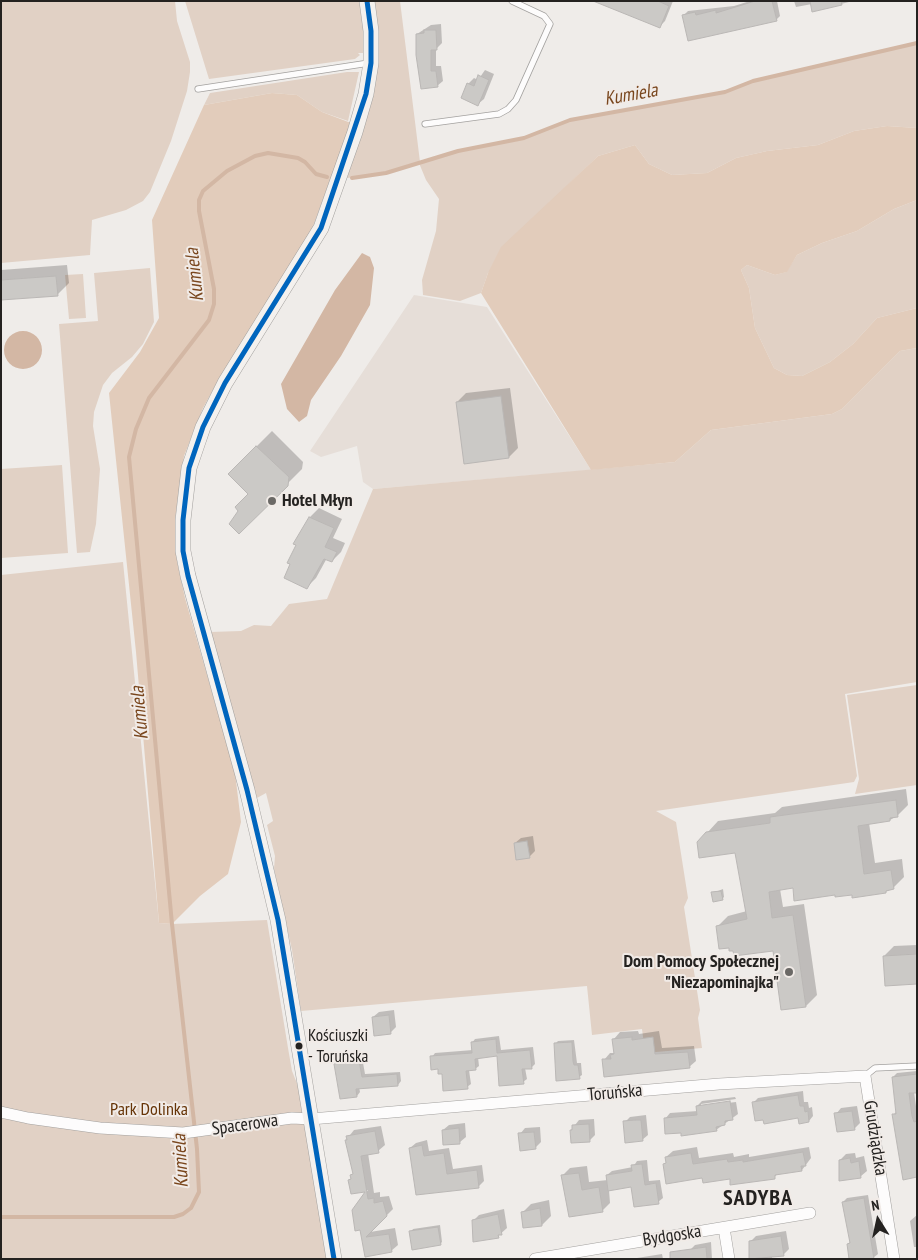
<!DOCTYPE html>
<meta charset="utf-8">
<style>
body{margin:0}
#map{position:relative;width:918px;height:1260px;overflow:hidden;background:#efece9;font-family:"PT Sans Narrow",sans-serif}
canvas{display:block}
.frame{position:absolute;inset:0;border:2px solid #242220;pointer-events:none}
.north{position:absolute;left:853px;top:1195px;width:50px;height:50px;-webkit-text-stroke:4px #f1ebe7;paint-order:stroke;rotate:350deg;font-size:14px;font-weight:700;line-height:20px;text-align:center;color:#242220}
.north::after{content:'';display:block;margin:auto;width:18px;height:22px;background:#242220;clip-path:polygon(50% 0,100% 100%,50% 72%,0 100%)}
</style>
<div id="map">
<canvas width="918" height="1260"></canvas>
<div class="frame"></div>
<div class="north">N</div>
</div>
<script>
const g = document.querySelector('canvas').getContext('2d');
g.lineJoin = 'round';
function fillPath(path, color) {
  g.fillStyle = color;
  g.fill(path, 'evenodd');
}
function shape(rows) {
  const path = new Path2D();
  for (const r of rows) {
    if (r.length === 3) {
      path.moveTo(r[0] + r[2], r[1]);
      path.arc(r[0], r[1], r[2], 0, 2 * Math.PI);
      continue;
    }
    path.moveTo(r[0], r[1]);
    for (let i = 2; i < r.length; i += 2) path.lineTo(r[i], r[i + 1]);
  }
  return path;
}
function strokePath(path, color, width, dash) {
  g.strokeStyle = color;
  g.lineWidth = width;
  g.lineCap = dash ? 'butt' : 'round';
  g.setLineDash(dash || []);
  g.stroke(path);
}
function write(font, color, halo, rows, align = 'center') {
  g.font = font + ' "PT Sans Narrow",sans-serif';
  g.lineWidth = 4;
  g.setLineDash([]);
  g.textBaseline = 'middle';
  g.strokeStyle = halo;
  g.fillStyle = color;
  for (const [text, x, y, turn = 0] of rows) {
    g.save();
    g.translate(x, y);
    g.rotate((+turn || 0) * Math.PI / 180);
    g.textAlign = isNaN(turn) ? turn : align;
    if (halo) g.strokeText(text, 0, 0);
    g.fillText(text, 0, 0);
    g.restore();
  }
}
fillPath(shape([
 [414,295,487,307,591,470,373,489,363,482,357,446,321,457,310,451]
]), '#e6ded8');
fillPath(shape([
 [1,1,175,1,177,21,190,62,190,72,187,91,171,141,150,192,143,201,126,210,92,220,90,255,1,263],
 [185,1,360,1,364,34,364,53,358,53,360,55,355,59,209,79],
 [374,1,400,1,420,162,458,151,524,138,570,120,725,92,753,81,917,43,917,128,887,126,854,131,818,145,767,151,736,158,707,173,672,175,649,164,635,145,598,156,569,184,488,273,481,293,460,301,423,295,422,280,436,231,439,199,426,180,419,163,386,173,347,178,371,102,375,80],
 [347,72,359,72,348,121,322,112,297,95,272,93,204,105,210,93],
 [917,200,917,308,877,318,853,344,830,362,802,376,787,375,774,368,755,328,749,288,741,270,747,265,775,275,786,272,797,255,822,243,857,231,894,209],
 [150,268,154,322,143,344,132,357,112,373,103,385,94,412,93,426,100,469,96,524,90,552,77,553,59,324,98,321,94,273],
 [83,274,86,318,69,319,65,275],
 [917,348,917,682,845,694,857,776,854,782,656,811,676,822,688,898,684,907,700,1010,698,1018,702,1048,645,1053,642,1029,592,1035,587,986,301,1011,292,950,274,869,275,856,267,825,273,821,266,793,257,798,210,632,241,631,254,625,271,626,289,604,327,599,373,489,675,462,711,430,832,414,842,409,900,351],
 [62,465,68,553,1,558,1,469],
 [123,562,159,923,172,924,267,920,288,1048,292,1071,300,1091,328,1259,1,1259,1,575],
 [917,685,917,785,855,794,859,779,847,695]
]), '#e1d1c5');
fillPath(shape([
 [272,93,297,95,322,112,351,123,311,232,220,377,203,408,184,456,175,519,177,561,185,598,235,773,241,822,228,874,200,896,172,924,159,923,136,652,109,393,140,352,159,318,152,220,204,105],
 [887,126,917,128,917,200,894,209,857,231,822,243,797,255,787,272,775,275,747,265,741,270,749,288,755,328,774,368,787,375,802,376,830,362,853,344,877,318,917,308,917,348,900,351,842,409,832,414,711,430,675,462,591,470,481,293,488,273,501,247,598,156,635,145,649,164,672,175,707,173,736,158,767,151,818,145,854,131]
]), '#e2ccbb');
fillPath(shape([
 [362,253,370,257,374,268,370,305,341,356,311,400,307,416,299,422,287,409,281,384,335,290],
 [23,350,19]
]), '#d3b7a4');
fillPath(shape([
 [608,1,673,1,665,21,660,26],
 [750,1,777,1,780,16,776,20,684,15,688,11,734,6],
 [794,1,853,1,813,11,812,4,796,7],
 [441,24,442,43,436,49,436,66,441,66,443,81,437,86,422,88,417,34,431,25],
 [485,70,494,74,484,99,478,104,468,84,474,78,478,80],
 [67,265,69,283,57,295,1,299,1,270],
 [510,388,518,448,509,457,457,402,466,393],
 [272,431,303,462,302,469,239,532,250,494,229,474],
 [319,508,342,519,333,538,345,543,341,552,332,561,327,558,316,578,307,587,297,544,295,543,310,517],
 [906,789,908,805,897,816,890,820,869,823,875,863,902,859,904,877,893,888,885,892,853,893,836,893,794,887,780,889,783,907,804,904,817,995,806,1006,783,1009,774,949,734,949,717,927,728,916,747,911,736,851,707,833,718,821,775,813,782,807],
 [533,836,535,851,529,857,515,843,521,838],
 [723,889,724,897,722,899,713,893],
 [917,945,917,983,884,956,894,946],
 [394,1010,396,1027,390,1033,373,1017,379,1012],
 [638,1031,639,1034,659,1031,662,1048,694,1046,696,1061,689,1067,604,1060,610,1053,615,1053,614,1039,620,1032],
 [499,1036,501,1050,533,1047,535,1064,531,1068,525,1068,527,1079,523,1082,498,1055,478,1057,479,1066,475,1069,469,1070,471,1084,467,1087,443,1072,432,1057,435,1053,473,1050,472,1043,475,1039],
 [574,1040,577,1063,581,1063,582,1075,579,1077,555,1044,558,1041],
 [362,1057,365,1074,400,1072,401,1081,398,1085,359,1087,360,1092,357,1096,335,1064,339,1061],
 [917,1071,917,1091,914,1092,917,1113,917,1176,893,1115,897,1111,893,1077,897,1073],
 [803,1091,804,1102,808,1102,809,1108,812,1107,813,1116,809,1121,753,1103,758,1098],
 [735,1097,736,1099,701,1104,701,1106,736,1102,738,1114,716,1130,682,1132,665,1119,670,1113,698,1111,697,1106,702,1101],
 [857,1106,860,1123,854,1129,836,1114,841,1108],
 [646,1115,648,1135,642,1140,625,1122,630,1117],
 [594,1119,595,1135,590,1140,571,1130,579,1120],
 [465,1123,466,1137,460,1142,444,1144,443,1130,449,1125],
 [381,1126,385,1145,378,1151,368,1153,374,1193,380,1192,380,1197,389,1196,393,1209,370,1232,395,1228,398,1245,391,1251,366,1255,362,1229,353,1210,368,1190,352,1193,350,1180,354,1173,346,1140,354,1130],
 [540,1127,541,1142,535,1148,520,1134,525,1128],
 [427,1140,429,1151,449,1148,453,1169,482,1165,484,1181,479,1186,417,1194,410,1148,416,1143],
 [697,1147,699,1158,733,1153,734,1157,749,1154,749,1157,809,1147,811,1158,802,1170,779,1173,774,1177,703,1177,665,1164,667,1162,666,1157,673,1151],
 [855,1153,856,1158,864,1156,867,1171,861,1176,840,1180,840,1160,846,1154],
 [647,1160,649,1181,660,1180,663,1198,658,1202,632,1186,609,1190,610,1203,602,1211,562,1176,570,1168,587,1166,589,1182,608,1180,607,1175,612,1171,633,1167,637,1161],
 [868,1195,878,1254,873,1258,848,1244,851,1241,843,1202,847,1198],
 [549,1200,551,1216,542,1225,522,1213,531,1204],
 [504,1209,507,1228,498,1236,473,1221,479,1215],
 [917,1215,917,1247,914,1247,910,1221],
 [440,1225,442,1242,440,1244,411,1232,413,1229],
 [786,1231,789,1249,783,1255,772,1257,772,1259,750,1259,750,1242,756,1236],
 [711,1242,712,1259,691,1259,690,1250,695,1245],
 [662,1254,663,1259,636,1259,637,1258]
]), '#0003');
strokePath(shape([
 [352,178,386,173,458,151,524,138,570,120,725,92,753,81,917,43],
 [1,1217,174,1217,183,1214,191,1208,199,1192,197,1149,172,924,129,457,136,429,149,398,209,320,214,304,214,289,199,211,199,200,203,191,227,171,255,156,268,153,298,158,305,162,316,174,327,177]
]), '#d3b7a4', 4);
const building = shape([
 [593,1,658,1,669,6,660,28,593,1],
 [755,1,772,1,777,21,688,41,682,15,695,12,696,15,716,10,716,13,755,1],
 [810,1,841,1,842,5,812,12,810,1],
 [424,30,436,30,437,50,431,50,431,71,436,71,438,87,421,89,416,55,416,34,424,33,424,30],
 [478,75,489,80,478,106,461,98,467,83,474,86,478,75],
 [56,276,58,296,1,300,1,280,56,276],
 [501,396,509,458,464,464,456,402,501,396],
 [256,446,289,477,288,486,239,534,229,524,238,511,235,507,248,494,228,474,256,446],
 [309,517,334,528,325,547,337,552,332,562,324,559,307,589,284,578,290,564,287,563,296,545,293,544,309,517],
 [896,800,898,817,890,818,890,821,858,826,864,874,891,870,894,889,886,891,886,893,852,898,852,895,835,897,835,895,794,901,793,888,769,892,772,918,793,915,806,1007,781,1010,773,951,734,956,733,951,729,951,729,948,719,949,716,926,747,919,735,853,699,858,697,842,706,832,770,823,770,817,896,800],
 [527,841,530,858,516,860,514,843,527,841],
 [721,891,723,900,713,902,711,892,721,891],
 [917,954,917,984,885,986,883,956,917,954],
 [389,1015,391,1034,374,1036,372,1017,389,1015],
 [632,1037,632,1040,653,1037,655,1054,688,1052,690,1068,604,1077,602,1059,611,1059,610,1055,614,1054,612,1039,632,1037],
 [496,1039,497,1053,530,1050,532,1069,522,1069,524,1084,499,1086,497,1056,475,1059,476,1070,466,1071,468,1089,443,1091,442,1074,438,1074,438,1069,431,1070,430,1056,472,1053,471,1042,496,1039],
 [572,1042,573,1061,574,1065,578,1065,580,1079,556,1081,554,1043,572,1042],
 [359,1060,362,1077,397,1074,398,1086,356,1089,357,1097,340,1099,334,1064,359,1060],
 [917,1074,917,1093,909,1093,912,1116,914,1122,917,1121,917,1177,903,1180,892,1114,896,1114,892,1077,917,1074],
 [798,1095,800,1106,804,1106,805,1112,808,1111,809,1122,799,1124,798,1118,764,1124,763,1120,755,1121,752,1102,798,1095],
 [730,1101,733,1120,725,1121,725,1125,716,1127,717,1131,681,1136,681,1133,665,1134,664,1118,697,1115,696,1106,730,1101],
 [852,1111,855,1130,837,1132,834,1113,852,1111],
 [635,1120,641,1120,643,1141,625,1143,623,1121,635,1120],
 [589,1124,590,1142,571,1143,570,1130,572,1130,572,1125,589,1124],
 [459,1128,460,1144,443,1145,442,1130,459,1128],
 [375,1131,379,1153,361,1156,368,1199,374,1198,374,1203,383,1201,387,1216,366,1237,389,1234,392,1252,365,1257,360,1230,355,1231,352,1210,365,1192,351,1194,348,1180,351,1179,350,1175,353,1174,345,1140,347,1140,346,1136,375,1131],
 [534,1132,536,1149,520,1151,518,1133,534,1132],
 [422,1145,424,1156,444,1153,447,1174,477,1170,479,1188,416,1195,409,1148,422,1145],
 [803,1152,806,1166,801,1166,802,1171,775,1175,775,1179,730,1185,730,1179,703,1183,702,1178,666,1184,663,1164,666,1163,665,1157,691,1153,693,1164,727,1159,728,1162,743,1160,743,1162,803,1152],
 [850,1158,851,1163,859,1161,861,1178,839,1181,839,1160,850,1158],
 [642,1164,645,1185,656,1183,659,1204,634,1207,631,1187,608,1191,606,1175,632,1171,631,1165,642,1164],
 [579,1173,582,1190,599,1187,603,1212,569,1217,561,1175,579,1173],
 [864,1198,874,1259,849,1259,847,1244,850,1243,842,1202,864,1198],
 [540,1208,542,1226,523,1228,521,1212,540,1208],
 [498,1214,502,1235,498,1235,499,1238,473,1242,472,1220,498,1214],
 [438,1227,441,1245,412,1250,409,1231,438,1227],
 [781,1236,784,1256,749,1259,749,1241,781,1236],
 [706,1247,707,1259,670,1259,670,1252,706,1247]
]);
fillPath(building, '#cbc9c6');
strokePath(building, '#bab7b5', 1);
const lane = shape([
 [198,89,369,63],
 [425,124,499,114,508,109,516,100,550,24,544,16,512,1],
 [865,1076,875,1068,917,1066]
]);
const street = shape([
 [1,1112,28,1118,100,1128,183,1133,292,1118,311,1119,719,1084,865,1076,894,1259],
 [724,1228,729,1259],
 [535,1259,810,1213]
]);
const secondary = shape([
 [334,1259,278,920,247,790,188,576,183,551,183,520,189,468,203,427,225,383,321,228,355,132,366,94,371,63,371,31,367,1]
]);
strokePath(lane, '#a3a19f', 7);
strokePath(street, '#a3a19f', 12);
strokePath(secondary, '#a3a19f', 16);
strokePath(lane, '#fdfcfc', 5.5);
strokePath(street, '#fdfcfc', 11);
strokePath(secondary, '#f4f1ee', 15);
strokePath(shape([
 [334,1259,278,920,247,790,188,576,183,551,183,520,189,468,203,427,225,383,321,228,366,94,371,63,371,31,367,1]
]), '#0065bd', 5);
for (const [x, y, r, color] of [
 [272,501,5,"#6b6966"],
 [789,972,5,"#6b6966"],
 [299,1046,4.5,"#242220"]
]) {
  const dot = new Path2D();
  dot.arc(x, y, r, 0, 2 * Math.PI);
  g.fillStyle = color;
  g.fill(dot);
  strokePath(dot, '#f1ebe7', 2);
}
write('17px', '#242220', '#f1ebe7', [
 ["Kościuszki",308,1036],
 ["- Toruńska",308,1057]
], 'left');
write('bold 18px', '#242220', '#f1ebe7', [
 ["Hotel Młyn",282,501],
 ["Dom Pomocy Społecznej",779,962,"right"],
 ["\"Niezapominajka\"",779,983,"right"]
], 'left');
write('18px', '#242220', '#f1ebe7', [
 ["Toruńska",615,1093,-5],
 ["Spacerowa",245,1125,-8],
 ["Grudziądzka",875,1138,81],
 ["Bydgoska",672,1236,-9]
]);
write('18px', '#663407', '#f1ebe7', [
 ["Park Dolinka",149,1110]
]);
write('italic 19px', '#79461d', '#f1ebe7', [
 ["Kumiela",631,95,-10],
 ["Kumiela",195,275,-96],
 ["Kumiela",140,713,-95],
 ["Kumiela",181,1161,-93]
]);
g.letterSpacing = '1px';
write('bold 22px', '#242220', '#f1ebe7', [
 ["SADYBA",758,1199]
]);
g.letterSpacing = '0px';
</script>
